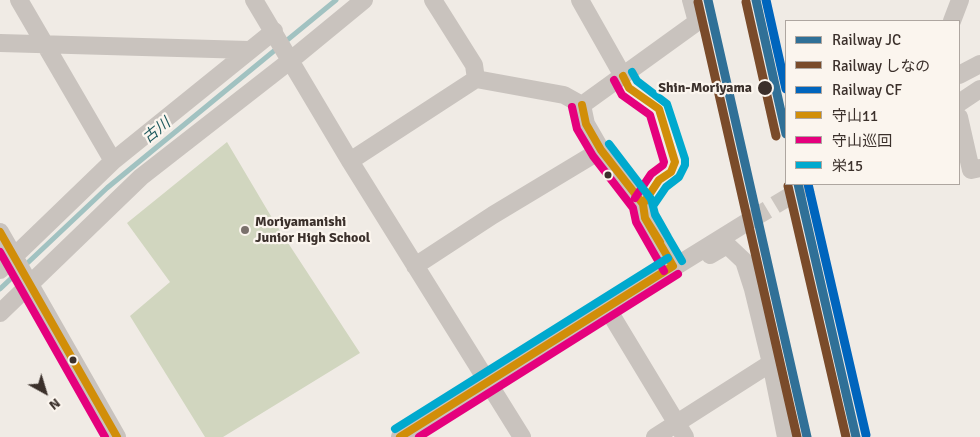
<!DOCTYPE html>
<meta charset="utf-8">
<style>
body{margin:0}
#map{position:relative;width:980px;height:437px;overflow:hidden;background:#f0ebe5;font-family:Signika,"Noto Sans JP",sans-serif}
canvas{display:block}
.legend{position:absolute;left:785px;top:20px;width:175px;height:165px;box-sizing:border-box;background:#fbf5ee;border:1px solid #aea6a0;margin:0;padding:6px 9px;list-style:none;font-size:15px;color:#3b302b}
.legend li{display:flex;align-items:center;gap:10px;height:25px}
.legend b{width:25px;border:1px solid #aea6a0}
.north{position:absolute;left:20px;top:367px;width:50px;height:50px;-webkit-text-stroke:4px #fbf5ee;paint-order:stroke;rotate:141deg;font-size:14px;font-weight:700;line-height:20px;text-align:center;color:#3b302b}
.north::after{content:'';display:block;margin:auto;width:18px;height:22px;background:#3b302b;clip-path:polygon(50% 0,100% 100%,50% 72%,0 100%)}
</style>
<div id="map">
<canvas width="980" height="437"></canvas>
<ul class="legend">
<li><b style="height:6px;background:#307097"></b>Railway JC</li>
<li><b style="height:6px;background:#7a4b2a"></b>Railway しなの</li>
<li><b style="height:6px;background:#0065bd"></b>Railway CF</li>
<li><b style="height:6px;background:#d18e09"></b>守山11</li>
<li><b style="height:6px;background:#e5007d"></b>守山巡回</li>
<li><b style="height:6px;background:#00a9ce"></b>栄15</li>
</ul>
<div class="north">N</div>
</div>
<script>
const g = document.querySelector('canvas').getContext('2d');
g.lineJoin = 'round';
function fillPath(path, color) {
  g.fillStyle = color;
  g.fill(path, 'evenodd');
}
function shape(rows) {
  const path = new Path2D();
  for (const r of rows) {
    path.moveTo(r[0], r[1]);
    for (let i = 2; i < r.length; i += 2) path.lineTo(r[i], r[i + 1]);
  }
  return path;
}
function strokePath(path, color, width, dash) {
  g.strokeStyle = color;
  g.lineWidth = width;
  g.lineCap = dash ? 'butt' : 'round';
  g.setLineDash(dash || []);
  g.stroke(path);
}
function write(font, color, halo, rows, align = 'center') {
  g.font = font + ' Signika,"Noto Sans JP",sans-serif';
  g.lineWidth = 4.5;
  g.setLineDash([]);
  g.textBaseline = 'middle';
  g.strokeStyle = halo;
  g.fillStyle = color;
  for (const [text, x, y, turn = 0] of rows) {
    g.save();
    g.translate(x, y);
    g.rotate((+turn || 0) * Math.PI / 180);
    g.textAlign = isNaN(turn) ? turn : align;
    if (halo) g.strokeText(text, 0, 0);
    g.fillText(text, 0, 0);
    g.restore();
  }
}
fillPath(shape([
 [227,142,275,223,360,353,223,437,205,437,130,316,170,282,127,223]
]), '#d1d6bf');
strokePath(shape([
 [0,289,107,188,336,0]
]), '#a1c2c1', 5);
strokePath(shape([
 [752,219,810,184]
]), '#ccc6c0', 18, [18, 9]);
strokePath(shape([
 [19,0,113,161],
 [254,0,350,161,522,437],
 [433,0,474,65,476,79],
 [580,0,623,76],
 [952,21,960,0],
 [0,43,249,50],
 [959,75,980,64],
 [959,103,980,89],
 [582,105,697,22,691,0],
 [959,117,971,170,980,168],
 [350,161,476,79,564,95,582,105,586,124,601,150,643,204,645,218,673,266],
 [0,232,117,437],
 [710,255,727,245,744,261,753,289,771,363,786,437],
 [415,266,493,215,601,150],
 [0,270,113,161,274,31],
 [607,308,685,437],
 [0,313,141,177,291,60,364,0],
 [400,437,752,219],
 [655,437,771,363]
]), '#c9c3be', 18);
strokePath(shape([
 [623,76,629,88,659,109,675,162,671,172,659,180,643,204,645,218,673,266],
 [582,105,586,124,601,150,643,204,645,218,660,242],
 [0,232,117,437],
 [400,437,673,266]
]), '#d18e09', 8);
strokePath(shape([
 [614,80,622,95,650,115,664,162,663,165,651,174,635,198],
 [572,107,577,129,593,156,633,208,636,222,664,271],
 [0,252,105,437],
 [419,437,678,274]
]), '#e5007d', 8);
strokePath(shape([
 [632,72,637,81,667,104,685,159,685,165,679,177,666,187,653,206,655,215,682,261],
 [609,144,651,199,655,214,668,237],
 [395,429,668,258]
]), '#00a9ce', 8);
strokePath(shape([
 [708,0,807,437],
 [756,0,786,134],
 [798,184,856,437]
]), '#307097', 9);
strokePath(shape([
 [698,2,797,437],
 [746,2,776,136],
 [788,186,846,437]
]), '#7a4b2a', 9);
strokePath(shape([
 [766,0,786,89],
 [808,184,866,435]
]), '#0065bd', 9);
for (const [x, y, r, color] of [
 [765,88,8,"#3b302b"],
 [608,175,4.5,"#3b302b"],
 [245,230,5,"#7a716c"],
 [73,360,4.5,"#3b302b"]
]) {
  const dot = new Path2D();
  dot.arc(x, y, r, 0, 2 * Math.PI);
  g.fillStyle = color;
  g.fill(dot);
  strokePath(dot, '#fbf5ee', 2);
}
write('bold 14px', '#3b302b', '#fbf5ee', [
 ["Shin-Moriyama",752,88]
], 'right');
write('bold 14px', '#3b302b', '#fbf5ee', [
 ["Moriyamanishi",255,222],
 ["Junior High School",255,238]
], 'left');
write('italic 15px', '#1f5a5e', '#fbf5ee', [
 ["古川",157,131,-39]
]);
</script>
